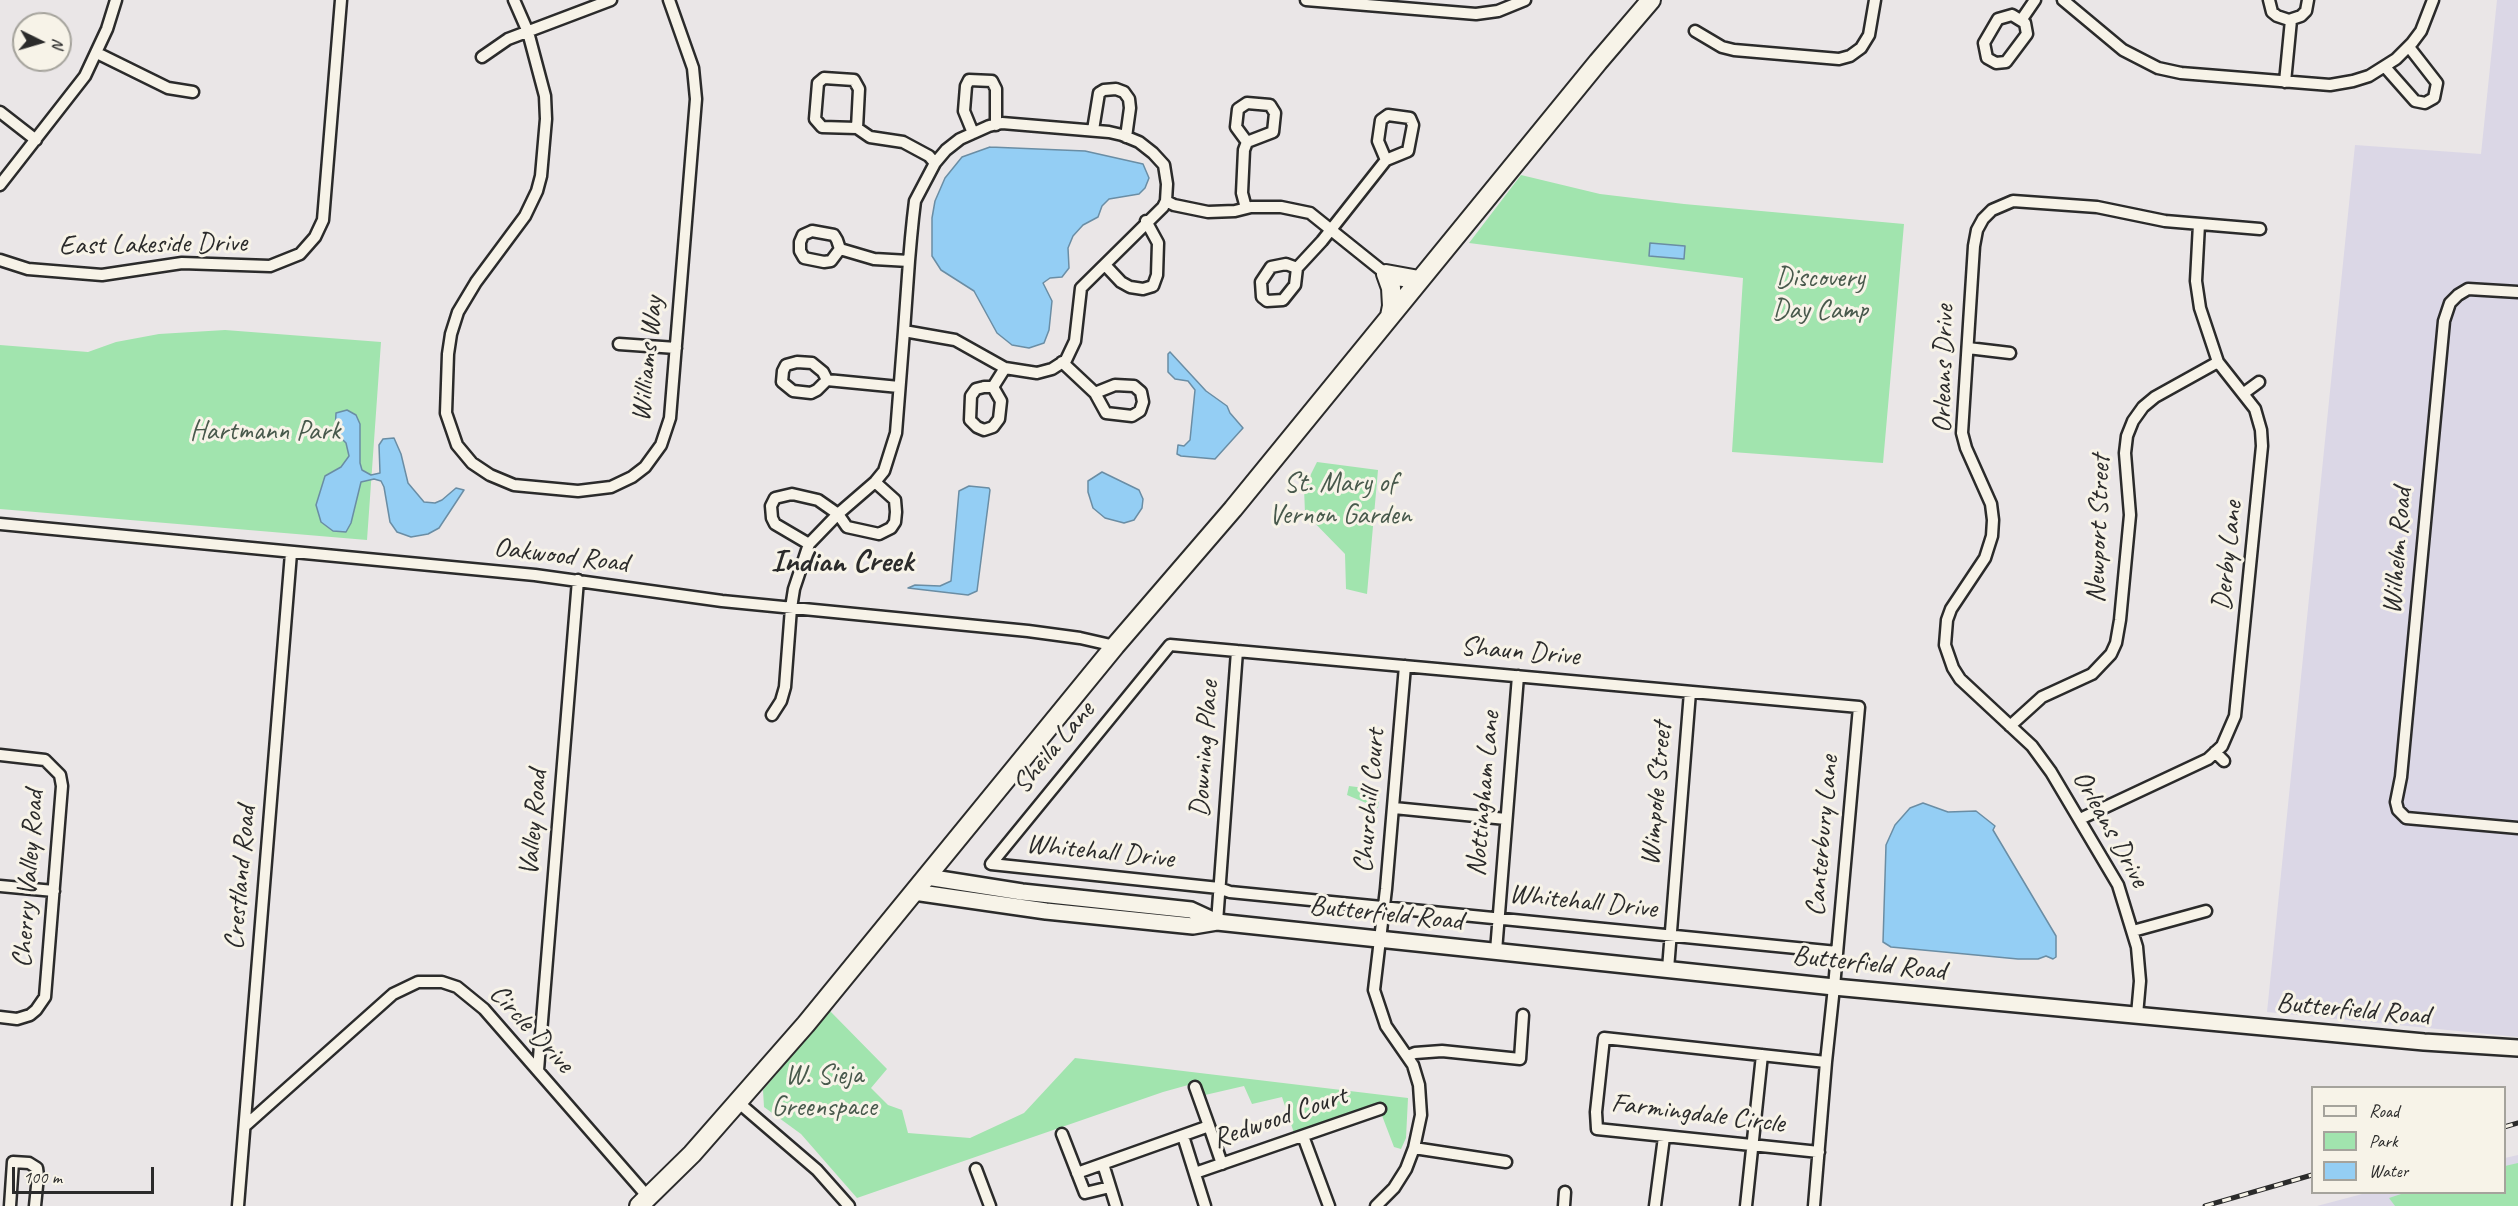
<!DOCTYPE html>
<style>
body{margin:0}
#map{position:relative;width:2518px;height:1206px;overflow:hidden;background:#eae6e7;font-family:Caveat,sans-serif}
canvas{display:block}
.legend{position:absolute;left:2311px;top:1086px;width:195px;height:108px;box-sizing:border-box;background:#f7f3e8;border:2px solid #a5a39c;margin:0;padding:8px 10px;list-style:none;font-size:18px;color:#2b2b2b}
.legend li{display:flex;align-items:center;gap:12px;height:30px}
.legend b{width:30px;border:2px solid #a5a39c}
.north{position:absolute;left:12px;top:12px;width:60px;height:60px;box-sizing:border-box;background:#f7f3e8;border:2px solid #a5a39c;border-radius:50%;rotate:95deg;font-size:16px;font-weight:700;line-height:24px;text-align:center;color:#2b2b2b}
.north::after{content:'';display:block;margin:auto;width:21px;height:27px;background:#2b2b2b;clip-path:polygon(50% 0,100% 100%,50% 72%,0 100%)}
.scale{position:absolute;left:12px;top:1167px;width:142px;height:27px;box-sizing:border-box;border:3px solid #2b2b2b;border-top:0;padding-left:8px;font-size:18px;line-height:21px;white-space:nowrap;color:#2b2b2b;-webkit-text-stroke:4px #f7f3e8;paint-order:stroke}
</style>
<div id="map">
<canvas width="2518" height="1206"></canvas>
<ul class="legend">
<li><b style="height:8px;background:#f7f3e8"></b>Road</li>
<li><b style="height:16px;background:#a1e4ae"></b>Park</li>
<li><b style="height:16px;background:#94cef4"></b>Water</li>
</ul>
<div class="north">N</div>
<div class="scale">100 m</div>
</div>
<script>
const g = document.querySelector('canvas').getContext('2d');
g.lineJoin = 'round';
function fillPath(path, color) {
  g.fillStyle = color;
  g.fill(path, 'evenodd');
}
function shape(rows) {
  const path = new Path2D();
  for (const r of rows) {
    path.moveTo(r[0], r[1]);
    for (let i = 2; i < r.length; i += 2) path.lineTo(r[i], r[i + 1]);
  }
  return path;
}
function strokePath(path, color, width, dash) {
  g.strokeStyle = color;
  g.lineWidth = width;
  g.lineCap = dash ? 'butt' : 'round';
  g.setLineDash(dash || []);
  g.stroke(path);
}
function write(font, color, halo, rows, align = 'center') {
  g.font = font + ' Caveat,sans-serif';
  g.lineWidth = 6;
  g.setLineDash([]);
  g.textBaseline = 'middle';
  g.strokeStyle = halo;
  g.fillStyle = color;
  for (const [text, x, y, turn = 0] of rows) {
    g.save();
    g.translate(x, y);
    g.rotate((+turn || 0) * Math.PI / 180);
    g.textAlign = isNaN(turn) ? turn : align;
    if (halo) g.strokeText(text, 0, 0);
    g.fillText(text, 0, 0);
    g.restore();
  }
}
fillPath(shape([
 [2497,0,2518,0,2518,1037,2267,1012,2355,145,2481,154],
 [2518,1155,2518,1206,2317,1206,2366,1193,2504,1192,2505,1158]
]), '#dbd7e6');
fillPath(shape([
 [1521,175,1600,194,1684,204,1904,224,1883,463,1732,452,1743,278,1469,243],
 [225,330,381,342,367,540,0,509,0,345,88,352,116,342,159,334],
 [1317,462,1378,470,1367,594,1346,589,1345,554,1305,513,1304,488],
 [1349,786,1380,790,1378,808,1347,795],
 [830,1011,887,1069,871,1088,888,1105,902,1110,908,1133,970,1138,1024,1113,1075,1058,1408,1098,1406,1138,1401,1149,1394,1147,1381,1113,1385,1111,1382,1103,1295,1136,1282,1097,1252,1104,1244,1086,1205,1095,1199,1082,1163,1092,857,1198,801,1134,764,1107,763,1090],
 [2518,1163,2518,1206,2395,1206,2389,1198,2407,1192,2504,1192,2505,1166]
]), '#a1e4ae');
const water = shape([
 [990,147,1085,151,1143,164,1149,178,1145,188,1139,194,1109,199,1102,206,1098,217,1083,225,1073,236,1068,248,1069,268,1062,277,1050,278,1043,283,1052,301,1049,330,1044,343,1029,348,1012,345,997,333,974,291,941,270,932,256,932,218,935,201,945,178,962,157,990,147],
 [1650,243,1685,246,1684,259,1649,256,1650,243],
 [1170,352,1206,391,1227,406,1230,413,1243,428,1215,459,1181,456,1177,454,1178,445,1184,446,1190,440,1195,390,1188,381,1175,379,1168,372,1168,354,1170,352],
 [347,410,356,415,360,424,360,463,362,470,371,475,380,473,379,445,383,439,394,438,401,454,408,483,424,502,435,503,442,500,456,488,464,490,439,528,428,534,411,537,397,532,390,522,384,487,381,481,374,479,361,482,351,523,346,532,333,531,321,522,316,505,325,476,341,467,349,456,346,443,335,432,336,413,347,410],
 [1102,472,1139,490,1143,499,1142,508,1134,520,1124,523,1105,518,1093,508,1088,492,1088,481,1102,472],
 [969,486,989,488,990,490,977,591,968,595,908,588,915,585,940,586,951,581,959,491,969,486],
 [1923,803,1948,812,1976,811,1995,826,1993,830,2056,936,2056,957,2053,959,2046,956,2038,959,2018,959,1891,947,1883,942,1886,845,1895,825,1910,808,1923,803]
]);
fillPath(water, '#94cef4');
strokePath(water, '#6a8da4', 1.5);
const street = shape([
 [514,0,528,32,545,96,546,119,541,176,537,191,525,216,476,282,458,312,451,334,448,354,446,413,457,445,472,463,490,475,514,485,578,491,611,487,632,477,645,467,661,445,670,418,696,99,693,68,669,0],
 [1306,0,1476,14,1498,11,1525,0],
 [2063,0,2123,50,2158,68,2181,73,2330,85,2353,81,2369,76,2396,59,2412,43,2421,31,2433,0],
 [2269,0,2272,12,2277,16,2289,20,2301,16,2306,11,2308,0],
 [2012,15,2025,23,2027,34,2006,62,1996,63,1987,58,1984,43,1998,19,2012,15],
 [2022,19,2035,0],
 [1695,31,1722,47,1734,50,1839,59,1850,56,1861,48,1869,35,1875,0],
 [97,53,168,88,193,92],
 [482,57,508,39,611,0],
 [2385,67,2415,101,2425,103,2434,98,2437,83,2409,47],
 [2285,82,2291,20],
 [0,112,36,140],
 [857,128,859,89,854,80,824,78,818,83,815,119,822,127,857,128,870,137,903,142,929,156,935,163],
 [1093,130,1099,93,1104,90,1116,89,1124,92,1129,99,1130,108,1126,137],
 [973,133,964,111,966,86,969,80,992,81,996,89,996,125],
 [0,185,85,76,107,29,116,0],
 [1166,201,1174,205,1208,212,1235,211,1251,207,1281,207,1310,213,1386,274],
 [1246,208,1242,193,1244,150,1247,142,1273,132,1275,113,1270,105,1247,103,1238,109,1236,127,1247,142],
 [812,231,834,235,837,240,840,249,831,261,824,262,804,258,800,251,800,242,803,235,812,231],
 [840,249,874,259,909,261],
 [0,260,28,269,102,275,182,263,270,266,300,254,315,237,323,220,341,0],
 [1105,265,1121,282,1130,287,1143,289,1153,286,1157,275,1158,243,1146,221],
 [1297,268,1286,264,1271,267,1261,282,1262,297,1267,301,1283,300,1295,285,1297,268,1322,241,1386,160,1408,151,1413,125,1410,118,1388,115,1381,120,1378,141,1386,160],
 [2518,292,2468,289,2458,295,2450,303,2444,321,2401,777,2396,802,2398,810,2406,818,2518,828],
 [619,344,676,348],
 [1968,348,2010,353],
 [797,362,812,363,823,372,827,380,817,390,811,393,793,391,782,382,783,371,786,365,797,362],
 [1062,362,1095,393,1106,413,1132,416,1140,411,1143,402,1141,392,1134,386,1115,385,1095,393],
 [827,380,899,387],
 [984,387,993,387,1001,401,999,419,993,427,984,430,977,427,970,420,971,396,976,389,984,387],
 [993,387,1005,368],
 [2244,393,2259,382],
 [0,524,535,575,722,601,1028,631,1080,638,1115,646],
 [809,544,775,524,772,518,771,506,775,498,792,494,818,500,838,514,847,527,879,534,891,528,895,522,896,512,895,500,875,482],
 [772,715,781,701,785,687,791,608,794,589,809,544,838,514,875,482,884,471,896,433,904,331,909,261,911,238,913,218,915,201,935,163,946,150,960,139,989,126,1002,123,1109,132,1122,135,1139,142,1153,153,1164,165,1167,184,1166,201,1163,207,1081,288,1075,341,1066,360,1052,369,1037,373,1024,371,1005,368,955,340,904,331],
 [2010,726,2042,697,2092,674,2111,654,2116,643,2120,620,2130,515,2125,453,2127,436,2133,421,2143,407,2155,397,2218,362],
 [2215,752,2224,761],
 [0,755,45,760,60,775,62,786,45,997,36,1010,30,1015,17,1019,0,1017],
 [1394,808,1506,819],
 [2080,819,2208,759,2222,746,2235,716,2262,446,2261,430,2255,409,2218,362,2200,308,2196,281,2199,224],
 [0,886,54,891],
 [1217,922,1237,651],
 [2133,931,2206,911],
 [1496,951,1518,676],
 [1668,969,1690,692],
 [2137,1015,2140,981,2137,947,2118,885,2051,772,2032,746,1960,679,1953,668,1945,645,1947,620,1951,609,1985,558,1992,536,1993,520,1991,504,1966,448,1962,433,1974,246,1977,230,1983,219,1992,210,2013,201,2097,207,2165,221,2260,229],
 [1408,1056,1415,1053,1442,1051,1520,1059,1523,1015],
 [538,1070,578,580],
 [739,1103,817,1170,849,1206],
 [245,1126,393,994,418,982,442,982,457,987,484,1009,648,1197],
 [1209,1126,1222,1164],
 [1062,1134,1085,1193,1110,1187],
 [1183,1136,1205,1206],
 [1303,1136,1329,1206],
 [1414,1148,1506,1162],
 [1819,1152,1597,1129,1596,1112,1604,1038,1826,1062],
 [1103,1164,1116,1206],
 [976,1169,990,1206],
 [1077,1173,1209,1126,1195,1087],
 [1195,1173,1380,1109],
 [10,1206,13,1162,29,1163,37,1168,38,1176,35,1206],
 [238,1206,291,553],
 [1376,1206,1394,1188,1406,1169,1414,1148,1421,1115,1419,1085,1413,1065,1386,1026,1374,990,1386,889,1405,666],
 [1564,1206,1565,1192],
 [1655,1206,1664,1137],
 [1746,1206,1762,1055],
 [1814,1206,1826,1062,1834,987,1859,707,1170,645,991,864,1219,888,1230,892,1837,952]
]);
const secondary = shape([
 [927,877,1022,892,1191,910,1217,922],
 [914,892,1046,911,1193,926,1217,922,1834,987,2424,1042,2518,1048]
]);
const primary = shape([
 [1390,316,1392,306,1391,288,1386,274,1419,280],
 [639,1206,692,1154,806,1024,1115,646,1233,509,1598,62,1651,0]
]);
strokePath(street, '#2b2b2b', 15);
strokePath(secondary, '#2b2b2b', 20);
strokePath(primary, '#2b2b2b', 22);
strokePath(street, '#f7f3e8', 10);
strokePath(secondary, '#f7f3e8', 15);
strokePath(primary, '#f7f3e8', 18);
const rail = shape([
 [2504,1127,2518,1123],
 [2205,1206,2312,1175]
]);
strokePath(rail, '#2b2b2b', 5);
strokePath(rail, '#f7f3e8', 3, [9]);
write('28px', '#2b2b2b', '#f7f3e8', [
 ["East Lakeside Drive",153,245,-1],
 ["Williams Way",648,359,-84],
 ["Orleans Drive",1944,369,-89],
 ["Newport Street",2099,529,-88],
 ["Wilhelm Road",2398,551,-85],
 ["Oakwood Road",561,556,7],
 ["Derby Lane",2228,556,-84],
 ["Shaun Drive",1520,652,5],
 ["Sheila Lane",1054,748,-50],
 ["Downing Place",1205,749,-86],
 ["Nottingham Lane",1484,794,-85],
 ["Wimpole Street",1657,794,-85],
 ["Churchill Court",1370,801,-85],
 ["Valley Road",534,823,-85],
 ["Orleans Drive",2110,829,61],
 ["Canterbury Lane",1823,836,-85],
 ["Whitehall Drive",1100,852,6],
 ["Crestland Road",241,878,-85],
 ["Cherry Valley Road",29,879,-86],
 ["Whitehall Drive",1583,902,6],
 ["Butterfield Road",1386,914,6],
 ["Butterfield Road",1869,964,6],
 ["Butterfield Road",2353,1010,5],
 ["Circle Drive",531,1029,47],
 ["Farmingdale Circle",1698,1114,7],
 ["Redwood Court",1280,1118,-19]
]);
write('28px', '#48594c', '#f7f3e8', [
 ["Discovery",1820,279],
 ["Day Camp",1820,311],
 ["Hartmann Park",265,432],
 ["St. Mary of",1340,484],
 ["Vernon Garden",1340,516],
 ["W. Sieja",824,1076],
 ["Greenspace",824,1108]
]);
write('bold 32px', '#2b2b2b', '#f7f3e8', [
 ["Indian Creek",842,563]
]);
</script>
